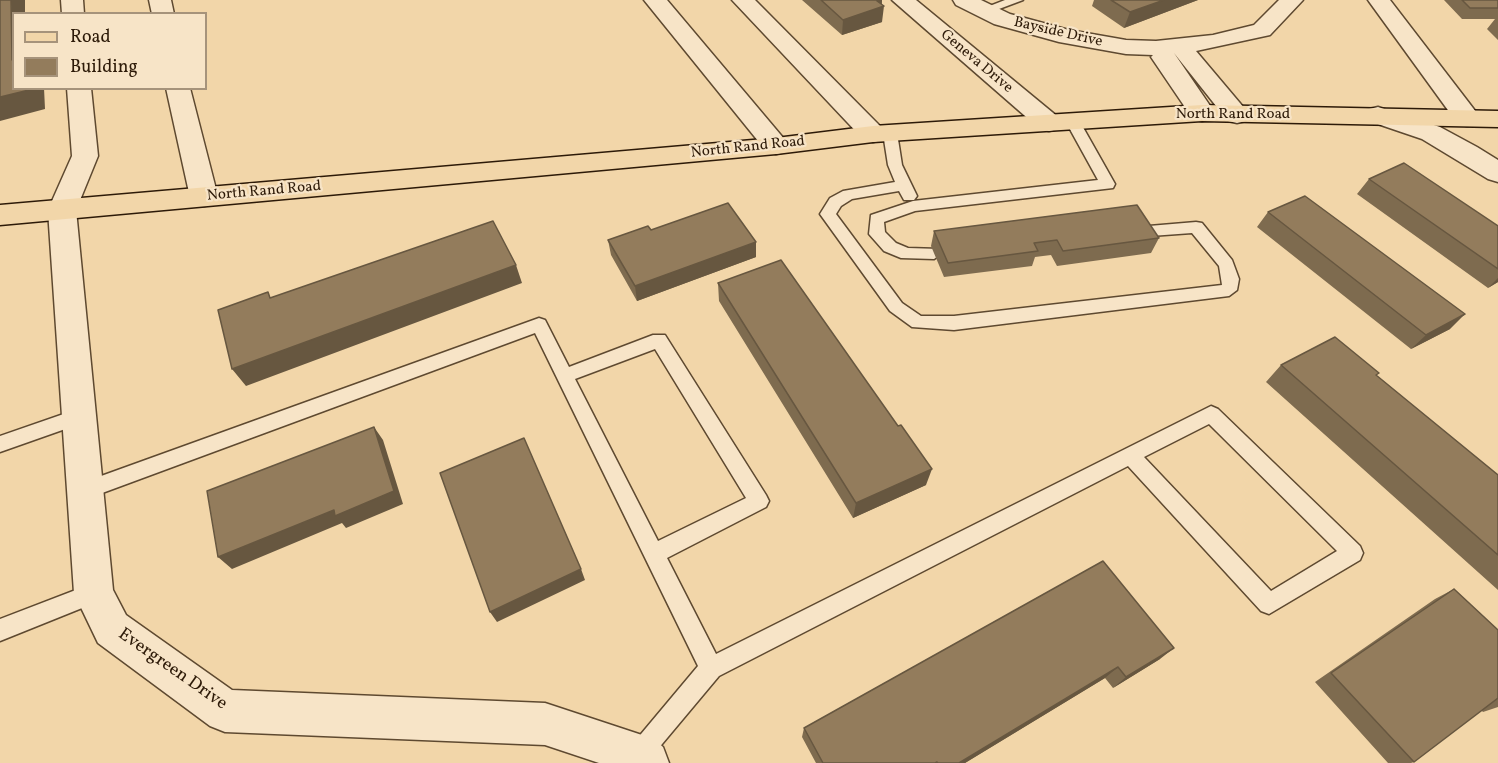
<!DOCTYPE html>
<style>
body{margin:0}
#map{position:relative;width:1498px;height:763px;overflow:hidden;background:#f2d6a9;font-family:Vollkorn,serif}
canvas{display:block}
.legend{position:absolute;left:12px;top:12px;width:195px;height:78px;box-sizing:border-box;background:#f7e4c7;border:2px solid #a6937b;margin:0;padding:8px 10px;list-style:none;font-size:18px;color:#2d1a08}
.legend li{display:flex;align-items:center;gap:12px;height:30px}
.legend b{width:30px;border:2px solid #a6937b}
</style>
<div id="map">
<canvas width="1498" height="763"></canvas>
<ul class="legend">
<li><b style="height:8px;background:#f2d6a9"></b>Road</li>
<li><b style="height:16px;background:#937c5c"></b>Building</li>
</ul>
</div>
<script>
const g = document.querySelector('canvas').getContext('2d');
g.lineJoin = 'round';
function shape(rows) {
  const path = new Path2D();
  for (const r of rows) {
    path.moveTo(r[0], r[1]);
    for (let i = 2; i < r.length; i += 2) path.lineTo(r[i], r[i + 1]);
  }
  return path;
}
function strokePath(path, color, width, dash) {
  g.strokeStyle = color;
  g.lineWidth = width;
  g.lineCap = dash ? 'butt' : 'round';
  g.setLineDash(dash || []);
  g.stroke(path);
}
function fillPath(path, color) {
  g.fillStyle = color;
  g.fill(path, 'evenodd');
}
function write(font, color, halo, rows, align = 'center') {
  g.font = font + ' Vollkorn,serif';
  g.lineWidth = 4.5;
  g.setLineDash([]);
  g.textBaseline = 'middle';
  g.strokeStyle = halo;
  g.fillStyle = color;
  for (const [text, x, y, turn = 0] of rows) {
    g.save();
    g.translate(x, y);
    g.rotate((+turn || 0) * Math.PI / 180);
    g.textAlign = isNaN(turn) ? turn : align;
    if (halo) g.strokeText(text, 0, 0);
    g.fillText(text, 0, 0);
    g.restore();
  }
}
const lane = shape([
 [1005,0,1023,0,983,15,977,11,1005,0],
 [1073,118,1080,122,1115,184,1113,188,915,211,884,222,885,232,896,243,908,248,940,249,942,253,934,259,901,258,884,251,869,234,871,215,913,201,1098,180,1066,122,1073,118],
 [890,129,897,133,902,165,917,196,914,200,904,200,899,191,852,199,841,206,836,214,902,303,921,316,954,316,1222,285,1219,266,1192,233,1137,237,1129,232,1137,227,1196,222,1202,223,1232,260,1239,279,1237,290,1229,296,954,330,912,327,890,311,820,214,830,198,843,191,895,182,888,165,883,133,890,129],
 [539,318,545,320,569,367,653,335,665,335,766,495,769,501,766,507,667,558,716,654,1211,406,1218,409,1360,546,1363,553,1360,560,1269,614,1261,611,1128,466,719,676,647,762,632,763,627,754,631,746,698,666,535,333,86,499,79,496,76,490,79,484,539,318],
 [655,349,746,498,658,541,575,379,655,349],
 [1209,424,1337,551,1271,591,1144,457,1209,424],
 [81,408,88,411,90,416,88,421,0,452,0,436,81,408],
 [94,583,102,586,105,593,102,600,0,641,0,619,94,583]
]);
const street = shape([
 [61,0,83,0,84,14,62,14,61,0],
 [149,0,171,0,174,14,152,14,149,0],
 [644,0,667,0,785,140,789,146,785,152,776,154,767,152,644,0],
 [732,0,755,0,882,128,886,134,882,140,873,142,864,140,732,0],
 [892,0,916,0,1058,117,1062,123,1058,129,1049,131,1040,129,892,0],
 [953,0,981,0,1010,14,1069,30,1126,40,1156,41,1213,35,1254,25,1279,0,1303,0,1270,35,1196,51,1250,115,1246,121,1237,123,1228,121,1174,53,1215,113,1211,119,1202,121,1193,119,1151,57,1153,55,1126,54,1059,42,994,24,956,5,953,0],
 [1368,0,1390,0,1476,112,1480,118,1476,124,1467,126,1458,124,1368,0],
 [67,88,91,88,98,156,76,210,113,590,126,615,232,690,545,703,654,739,663,747,669,763,599,763,545,745,225,732,210,726,98,643,74,593,48,210,72,156,67,88],
 [166,88,190,88,218,197,214,204,204,206,194,204,190,197,166,88],
 [1378,107,1440,127,1477,147,1498,160,1498,182,1488,179,1422,139,1369,121,1365,115,1369,109,1378,107]
]);
const primary = shape([
 [1202,105,1498,111,1498,127,1202,121,873,142,776,154,0,225,0,205,776,138,873,126,1202,105]
]);
strokePath(lane, '#5e4930', 3);
strokePath(street, '#5e4930', 3);
strokePath(primary, '#2d1a08', 3);
fillPath(lane, '#f7e4c7');
fillPath(street, '#f7e4c7');
fillPath(primary, '#f2d6a9');
fillPath(shape([
 [802,0,882,0,882,22,842,35],
 [1094,0,1198,0,1124,28,1092,6],
 [1444,0,1498,0,1498,40,1487,29,1495,19,1462,19],
 [1369,179,1498,226,1498,282,1488,288,1357,194],
 [1268,212,1450,329,1411,349,1257,227],
 [651,230,756,257,637,301,611,255,608,240],
 [934,231,1159,238,1151,253,1057,266,1051,255,1035,257,1032,266,944,277,931,246],
 [718,283,926,485,853,518,719,301],
 [1281,365,1376,375,1498,475,1498,590,1266,382],
 [1103,561,1160,659,1113,688,1105,678,965,763,816,763,802,737,804,728],
 [1454,589,1498,630,1498,707,1483,712,1481,710,1414,762,1411,763,1388,763,1315,682,1435,599]
]), '#7e6b4f');
fillPath(shape([
 [11,0,25,0,25,14,14,14,14,62,12,60],
 [879,0,882,0,881,7,884,6,882,22,842,35,843,20],
 [1164,0,1198,0,1124,28,1130,12],
 [29,88,44,88,45,109,0,121,0,97],
 [756,242,756,257,637,301,635,286],
 [516,265,522,283,246,386,232,369],
 [1498,278,1498,282,1488,288],
 [1465,314,1450,329,1411,349,1426,335],
 [374,427,383,440,403,504,346,528,342,523,232,569,218,557,334,510],
 [932,469,926,485,853,518,856,503],
 [581,569,585,580,497,622,490,612],
 [1174,648,1160,659,1113,688,1126,677],
 [1118,667,1105,678,965,763,959,763]
]), '#675740');
const building = shape([
 [0,0,11,0,12,60,14,60,14,88,29,88,29,90,0,97,0,0],
 [821,0,879,0,877,1,884,6,843,20,821,0],
 [1111,0,1164,0,1130,12,1111,0],
 [1462,0,1498,0,1498,8,1470,8,1462,0],
 [1404,163,1498,226,1498,269,1369,179,1404,163],
 [1305,196,1465,314,1426,335,1268,212,1305,196],
 [728,203,756,242,635,286,608,240,648,226,651,230,728,203],
 [1137,205,1159,238,1063,251,1057,240,1034,243,1038,251,948,263,934,231,1137,205],
 [493,221,516,265,232,369,218,310,268,292,270,298,493,221],
 [781,260,898,426,901,425,932,469,856,503,718,283,781,260],
 [1335,337,1379,373,1376,375,1498,475,1498,555,1281,365,1335,337],
 [374,427,394,491,335,516,334,510,218,557,207,491,374,427],
 [524,438,581,569,490,612,440,473,524,438],
 [1103,561,1174,648,1126,677,1118,667,959,763,938,763,937,762,935,763,823,763,804,728,1103,561],
 [1454,589,1498,630,1498,698,1414,762,1331,673,1454,589]
]);
fillPath(building, '#937c5c');
strokePath(building, '#675740', 1.5);
write('15px', '#2d1a08', '#f7e4c7', [
 ["Bayside Drive",1058,33,13],
 ["Geneva Drive",976,62,40],
 ["North Rand Road",1233,115],
 ["North Rand Road",748,148,-6],
 ["North Rand Road",264,192,-5]
]);
write('18px', '#2d1a08', '#f7e4c7', [
 ["Evergreen Drive",172,670,35]
]);
</script>
